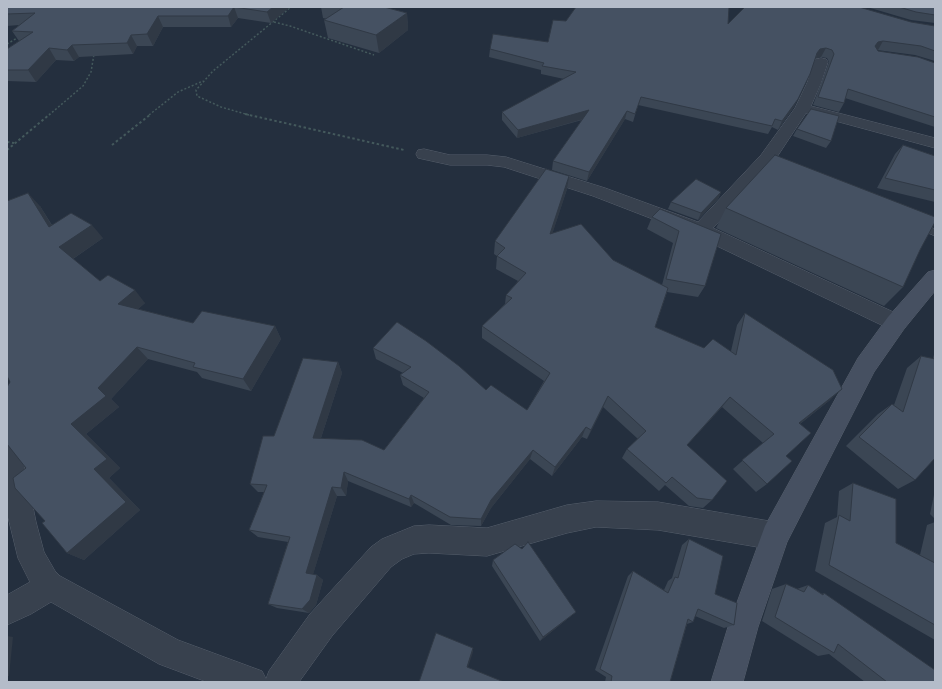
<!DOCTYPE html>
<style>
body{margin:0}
#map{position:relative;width:942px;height:689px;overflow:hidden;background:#242f3e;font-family:Manrope,sans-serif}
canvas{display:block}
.frame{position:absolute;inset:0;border:8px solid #b4bcc9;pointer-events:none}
</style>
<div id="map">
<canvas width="942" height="689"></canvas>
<div class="frame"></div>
</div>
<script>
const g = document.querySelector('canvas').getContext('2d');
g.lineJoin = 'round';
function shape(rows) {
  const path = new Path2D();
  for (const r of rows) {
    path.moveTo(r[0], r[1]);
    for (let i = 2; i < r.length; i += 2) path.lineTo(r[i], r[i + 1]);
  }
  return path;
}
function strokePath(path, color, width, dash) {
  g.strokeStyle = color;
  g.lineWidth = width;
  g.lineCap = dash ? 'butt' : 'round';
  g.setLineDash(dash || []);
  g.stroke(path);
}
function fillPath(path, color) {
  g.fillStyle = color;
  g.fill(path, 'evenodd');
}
const lane = shape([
 [917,222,935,229,935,236,914,227,912,225,917,222]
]);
const street = shape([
 [821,58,826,59,828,62,821,83,811,106,935,138,935,148,806,113,773,163,713,228,904,317,907,323,904,329,896,332,694,235,593,196,504,167,487,165,450,165,418,158,416,154,418,150,424,149,450,155,487,155,506,157,605,188,698,222,761,155,795,108,807,83,814,62,816,59,821,58],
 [7,439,16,443,20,451,28,482,36,522,44,552,55,571,60,576,178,640,262,671,266,679,269,671,310,614,371,547,382,539,414,526,429,525,487,528,567,505,596,501,658,502,775,522,785,526,789,536,785,546,775,550,658,530,596,527,567,533,487,556,429,553,414,554,402,559,391,567,332,636,299,682,207,682,159,664,51,602,31,614,7,625,7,595,30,582,18,558,7,513,7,439]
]);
const secondary = shape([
 [935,270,935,291,904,329,874,372,787,542,758,627,743,682,711,682,728,627,765,526,858,358,888,317,928,272,935,270]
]);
strokePath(lane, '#565f6c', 1);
strokePath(street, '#565f6c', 1);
strokePath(secondary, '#565f6c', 1);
strokePath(shape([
 [274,22,290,26,374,55],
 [7,44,19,37],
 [49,115,83,86,91,72,94,54],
 [149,115,178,92,203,81],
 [249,115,221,107,197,96,196,90,213,71,291,7]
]), '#44595c', 1.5, [2, 2]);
strokePath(shape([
 [245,114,404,150],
 [7,142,14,143],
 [112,145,151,114],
 [7,150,50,114]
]), '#44595c', 2, [2.5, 2.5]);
fillPath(lane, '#38414e');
fillPath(street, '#38414e');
fillPath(secondary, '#465061');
fillPath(shape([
 [7,7,290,7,271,23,238,18,231,27,163,27,153,46,137,46,133,54,79,57,74,61,56,60,36,82,7,81,7,49,19,41,12,31,19,25,7,26],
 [321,7,388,7,388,8,407,13,408,30,379,53,328,38,324,20,327,19,323,18],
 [867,7,935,7,935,23,911,20],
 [566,21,728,24,911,22,935,26,935,61,915,55,877,50,878,51,935,63,935,127,845,98,844,103,839,112,813,105,829,62,827,58,821,57,816,58,794,107,778,130,772,127,768,134,638,105,633,122,625,119,587,181,552,170,553,161,582,120,517,138,502,120,502,112,564,79,541,74,541,70,489,57,490,49,548,42],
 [797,129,831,141,826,148,793,136],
 [903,145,935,156,935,202,877,188,895,154],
 [567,189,552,234,613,260,662,285,673,243,647,229,652,217,721,234,705,286,698,297,667,292,655,327,704,348,731,351,737,325,745,313,830,400,800,424,786,456,767,484,756,492,733,469,763,443,722,407,687,445,712,500,703,508,689,506,665,485,659,491,622,458,627,449,638,439,603,407,587,439,582,437,552,476,530,459,491,508,481,526,451,525,414,503,411,507,348,481,346,496,337,496,313,574,317,575,323,580,316,605,309,613,277,608,268,604,288,542,258,537,249,530,264,492,258,492,250,484,274,436,338,362,342,373,321,438,384,450,424,398,403,385,400,375,403,373,376,359,373,348,486,390,527,410,544,381,482,338,482,326,505,304,506,295,518,281,496,269,497,256,494,254,495,241],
 [721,192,718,199,698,220,668,209,671,202],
 [40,206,52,225,103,238,73,259,100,281,145,303,138,309,193,323,275,326,281,339,251,391,202,378,197,372,148,359,111,399,119,407,86,434,120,468,109,478,140,510,84,560,67,553,45,521,26,468,10,382],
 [726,208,920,250,903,287,884,306,716,228],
 [935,350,935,458,915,480,898,489,846,446,878,414,892,404,894,405,907,368,921,356,933,359],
 [853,483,896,543,920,555,927,525,935,522,935,640,815,571,825,523,837,517,839,491],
 [935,490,935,519,930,514],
 [689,539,715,594,734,625,724,628,695,616,693,622,687,624,670,682,605,682,606,677,595,670,628,576,633,571,664,590,668,581,672,578,682,545],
 [522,549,576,612,571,616,540,641,492,566,493,560],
 [786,584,797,589,808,585,822,594,824,593,935,682,865,682,829,654,818,656,762,621,772,589]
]), '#3b4654');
fillPath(shape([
 [234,7,238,18,231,27,228,16],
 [273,7,290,7,271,23,267,12],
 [407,13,408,30,379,53,376,35],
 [158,16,163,27,153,46,147,34],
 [131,35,137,46,133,54,127,43],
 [883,41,878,50,873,51,875,46,878,42],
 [72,45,79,57,74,61,67,50],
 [49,48,56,60,36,82,28,70],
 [826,48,821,57,816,58,817,53,820,49],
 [798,99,794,107,778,130,782,121],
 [589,110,587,118,517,138,518,130],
 [627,111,625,119,587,181,589,172],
 [569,176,567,189,548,247,550,234],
 [721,192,718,199,698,220,701,213],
 [28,193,40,206,61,241,49,227],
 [92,225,103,238,71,260,59,247],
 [135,290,145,303,129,317,118,304],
 [275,326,281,339,251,391,243,379],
 [137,347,148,359,111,399,119,407,86,434,120,468,109,478,140,510,84,560,67,553,94,469,71,424,98,388],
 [338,362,342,373,318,447,313,438],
 [842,389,830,400,788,433,799,423],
 [608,396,603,407,587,439,591,430],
 [730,397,722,407,679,454,687,445],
 [586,427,582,437,552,476,555,467],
 [533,450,530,459,491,508,481,526,481,519,491,500],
 [344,472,348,481,346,496,341,488],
 [332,487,337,496,312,578,306,573],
 [411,495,414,503,411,507,409,499],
 [317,575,323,580,316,605,309,613,302,609],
 [576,612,571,616,540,641,543,637],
 [7,636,13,637,9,676,7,676],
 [473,648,473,652,467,670,467,667]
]), '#303945');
const building = shape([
 [7,7,273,7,267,12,234,7,228,16,158,16,147,34,131,35,127,43,72,45,67,50,49,48,28,70,7,70,7,49,33,32,12,31,35,13,7,14,7,7],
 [343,7,384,7,407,13,376,35,324,20,344,7,343,7],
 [576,7,729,7,728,24,745,7,859,7,911,22,935,26,935,51,921,46,883,41,878,42,875,46,878,51,918,57,935,63,935,117,848,89,844,103,818,97,834,54,832,50,826,48,820,49,817,53,810,74,798,99,782,121,775,119,772,126,641,97,635,114,627,111,589,172,553,161,589,110,518,130,502,112,576,72,542,66,544,63,490,49,493,34,548,42,553,20,566,21,576,7],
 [899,7,935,7,935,15,916,12,899,7],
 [811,109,839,116,831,141,797,129,811,109],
 [903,145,935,156,935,190,885,178,903,145],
 [775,155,935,217,935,222,920,250,903,287,726,208,775,155],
 [546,169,569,176,550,234,581,224,613,260,668,288,655,327,704,348,713,339,736,355,745,313,833,370,842,389,799,423,811,433,786,456,792,461,767,484,742,460,774,434,730,397,687,445,727,481,712,500,697,498,672,477,666,483,627,449,646,431,608,396,591,430,586,427,555,467,533,450,491,500,481,519,450,517,411,495,409,499,344,472,341,488,332,487,306,573,317,575,310,600,302,609,268,604,290,537,249,530,267,485,250,484,263,436,274,436,303,358,338,362,313,438,362,440,384,450,429,392,400,375,411,367,373,348,397,322,426,341,459,366,486,390,491,385,527,410,550,373,482,326,512,298,506,295,526,273,497,256,505,248,495,241,546,169],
 [696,179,721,192,701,213,671,202,696,179],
 [28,193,49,227,71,213,92,225,59,247,100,281,108,275,135,290,118,304,193,323,202,311,275,326,243,379,193,367,195,363,137,347,98,388,106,396,71,424,107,459,94,469,126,502,67,553,42,523,45,521,15,488,13,478,26,468,7,444,7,387,10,382,7,376,7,201,28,193],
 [660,209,721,234,705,286,666,279,679,231,652,217,660,209],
 [921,356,935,359,935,458,915,480,859,437,892,404,903,412,921,356],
 [853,483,896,499,896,543,935,563,935,625,829,565,839,515,850,521,853,483],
 [689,539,723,556,715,594,737,603,734,625,698,609,693,622,688,619,670,682,611,682,612,676,600,669,633,571,668,593,675,577,678,578,689,539],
 [528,542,576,612,543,637,493,560,515,544,522,549,528,542],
 [786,584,804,592,808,585,823,595,824,593,935,670,935,682,887,682,838,644,834,653,775,617,786,584],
 [436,633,473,648,467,667,504,682,419,682,436,633]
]);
fillPath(building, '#455162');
strokePath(building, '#303945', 1);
</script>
